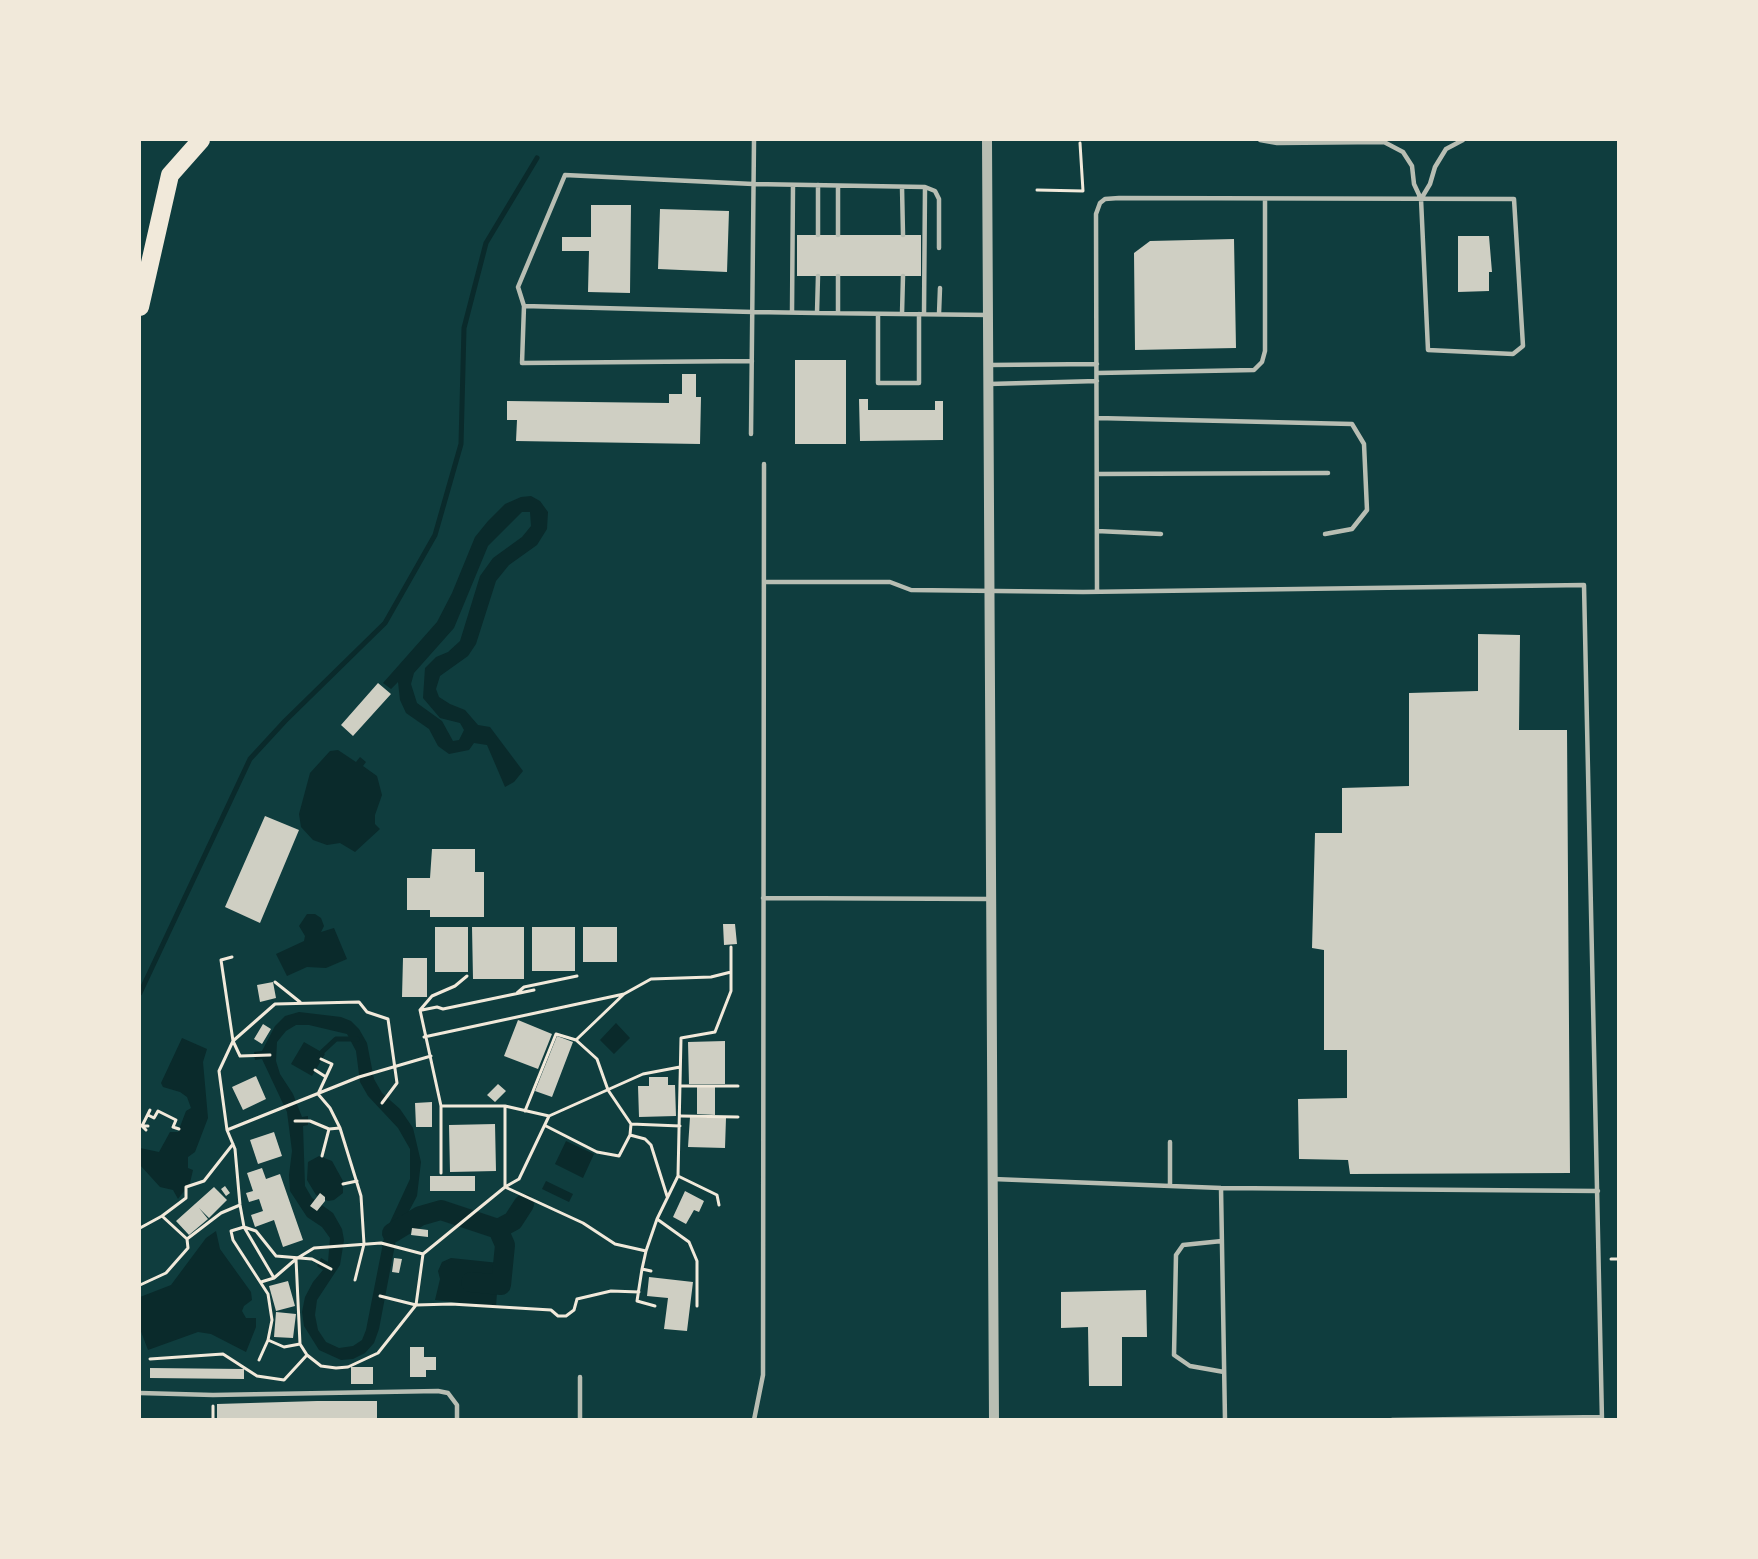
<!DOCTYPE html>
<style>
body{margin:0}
#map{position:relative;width:1758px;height:1559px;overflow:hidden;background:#0f3d3e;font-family:"Open Sans",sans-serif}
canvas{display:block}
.frame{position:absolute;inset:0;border:141px solid #f1e9da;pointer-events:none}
</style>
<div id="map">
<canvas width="1758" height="1559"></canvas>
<div class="frame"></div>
</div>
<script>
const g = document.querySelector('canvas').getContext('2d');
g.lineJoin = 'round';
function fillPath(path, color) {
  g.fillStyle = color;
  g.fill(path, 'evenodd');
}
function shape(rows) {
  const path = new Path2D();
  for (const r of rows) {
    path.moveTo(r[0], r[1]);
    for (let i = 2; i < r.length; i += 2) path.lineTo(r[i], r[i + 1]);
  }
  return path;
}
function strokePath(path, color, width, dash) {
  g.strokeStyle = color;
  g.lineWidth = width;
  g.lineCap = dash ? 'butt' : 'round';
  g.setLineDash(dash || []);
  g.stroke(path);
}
fillPath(shape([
 [531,496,540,501,548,512,547,529,537,545,509,565,496,581,476,644,468,656,440,676,436,689,439,697,450,704,465,710,478,725,490,727,523,771,514,782,505,787,487,745,474,743,469,750,449,754,438,746,429,729,406,713,400,700,398,682,391,689,383,683,437,622,452,593,475,537,488,521,505,504,521,497],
 [522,512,530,512,531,526,522,537,493,558,480,576,460,641,448,652,436,657,425,668,423,698,440,718,460,723,464,730,459,740,453,741,442,721,417,703,411,684,414,673,454,628,488,546],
 [338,750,356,762,360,757,366,762,363,766,377,776,382,795,375,815,375,824,380,829,355,852,340,843,327,845,313,840,301,827,299,814,310,773,330,751],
 [307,914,315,914,321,918,324,926,321,932,334,928,347,959,326,968,307,967,287,976,276,954,304,941,305,936,299,926],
 [299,1012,341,1017,351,1021,359,1029,367,1043,374,1079,382,1093,400,1109,413,1128,421,1162,417,1196,397,1234,379,1329,374,1343,365,1353,353,1359,341,1360,319,1350,304,1326,302,1312,305,1297,313,1282,323,1270,317,1266,321,1258,328,1262,330,1238,322,1227,307,1217,290,1191,289,1175,292,1151,287,1112,262,1059,255,1060,254,1052,262,1051,275,1026,285,1016],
 [296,1025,309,1025,347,1034,356,1051,360,1082,368,1096,398,1128,410,1149,410,1179,385,1233,366,1330,362,1340,353,1346,339,1348,326,1342,318,1330,315,1315,317,1300,340,1265,344,1240,342,1229,333,1213,312,1198,305,1186,303,1126,308,1125,308,1116,302,1117,293,1094,280,1074,276,1061,277,1042,286,1031],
 [616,1023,630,1038,614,1054,600,1040],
 [182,1038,207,1049,203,1062,208,1118,195,1152,188,1157,188,1168,193,1170,190,1183,178,1199,173,1190,160,1187,140,1165,140,1148,159,1152,170,1132,178,1132,186,1111,191,1108,187,1097,180,1092,163,1087,161,1083],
 [304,1042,325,1054,312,1076,291,1064],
 [566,1141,594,1154,583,1178,555,1164],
 [319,1156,332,1161,343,1181,343,1193,334,1200,328,1201,316,1195,307,1180,308,1162],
 [546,1181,573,1194,569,1202,542,1189],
 [216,1231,220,1249,251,1292,252,1300,244,1306,242,1311,246,1318,256,1318,256,1327,246,1352,211,1334,198,1332,148,1350,140,1329,140,1297,171,1285,206,1238],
 [451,1258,499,1263,496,1307,435,1300,440,1279,438,1271,442,1262]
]), '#0a2a2b');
strokePath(shape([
 [140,993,250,759,285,721,385,623,435,535,461,444,464,328,486,243,537,158],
 [322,1052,336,1039,357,1039]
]), '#0a2a2b', 5);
strokePath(shape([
 [498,1229,513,1221,524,1204],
 [392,1233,420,1216,441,1210,498,1229,505,1245,501,1285,471,1282]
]), '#0a2a2b', 20);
fillPath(shape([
 [591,205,631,205,630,293,588,292,589,251,562,251,562,237,591,237],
 [660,209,729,211,727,272,658,269],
 [797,235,921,235,921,276,797,276],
 [1458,236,1489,236,1492,272,1489,272,1489,291,1458,292],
 [1234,239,1236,348,1135,350,1134,253,1150,241],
 [795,360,846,360,846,444,795,444],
 [682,374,696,374,696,397,701,397,700,444,516,441,517,420,507,420,507,401,669,403,669,394,682,394],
 [859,399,868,399,868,410,935,410,935,401,943,401,943,440,860,441],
 [1478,634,1520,635,1519,730,1567,730,1570,1173,1350,1174,1348,1160,1299,1159,1298,1099,1347,1098,1347,1050,1324,1050,1324,950,1312,948,1315,833,1342,833,1342,788,1409,786,1409,693,1478,691],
 [378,683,391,694,353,736,341,725],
 [265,816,299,830,260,923,225,907],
 [432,849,475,849,475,872,484,872,484,917,430,917,430,910,407,910,407,878,430,878],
 [723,924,735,924,737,944,724,945],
 [435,927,468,927,468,972,435,972],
 [472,927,524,927,524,979,473,979],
 [532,927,575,927,575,971,532,971],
 [583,927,617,927,617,962,583,962],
 [403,958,427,958,427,997,402,997],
 [273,982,276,998,260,1002,257,985],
 [518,1020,552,1034,538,1069,504,1056],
 [263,1024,271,1029,262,1044,254,1039],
 [557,1036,573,1042,552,1097,535,1091],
 [725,1041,725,1084,689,1084,688,1042],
 [256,1076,266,1099,243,1110,232,1087],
 [649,1077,668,1077,668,1085,675,1085,676,1116,639,1117,638,1086,649,1086],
 [498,1084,506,1091,495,1102,487,1095],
 [697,1087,715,1087,715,1115,697,1114],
 [432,1102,432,1127,416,1127,415,1103],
 [690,1117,726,1118,725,1148,688,1147],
 [495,1124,496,1171,450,1172,449,1125],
 [274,1132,282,1156,258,1164,250,1140],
 [262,1168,266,1179,280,1174,303,1240,283,1247,274,1220,255,1227,251,1215,263,1211,259,1199,249,1202,246,1193,253,1191,247,1173],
 [430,1176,475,1176,475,1191,430,1191],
 [225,1186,230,1193,226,1196,221,1189],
 [214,1187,227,1200,209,1218,199,1208,208,1219,189,1235,176,1221],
 [685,1191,704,1201,699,1212,694,1210,686,1224,673,1217],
 [320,1193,325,1197,325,1201,317,1211,310,1206],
 [412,1228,428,1230,428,1237,411,1235],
 [394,1258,402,1259,399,1273,392,1272],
 [649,1277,693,1282,687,1331,664,1329,668,1298,647,1296],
 [288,1281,295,1306,276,1311,269,1286],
 [1146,1290,1147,1337,1122,1337,1122,1386,1089,1386,1088,1327,1061,1328,1061,1292],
 [276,1312,296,1314,293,1338,274,1337],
 [410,1347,424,1347,424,1357,436,1357,436,1370,426,1370,426,1377,410,1377],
 [351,1367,373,1367,373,1384,351,1384],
 [150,1368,244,1369,244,1379,150,1378],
 [317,1401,377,1401,377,1420,217,1420,217,1404]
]), '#cfcfc3');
strokePath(shape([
 [1037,190,1083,191,1080,143],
 [232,957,221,960,233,1041,240,1056,270,1055],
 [275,982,300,1002],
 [517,993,524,987,577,976],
 [624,994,651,979,711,977,731,972],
 [422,1010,437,1007,443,1009,534,990],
 [424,1037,624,994,576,1040,597,1059,608,1090,631,1124,630,1135,619,1156,597,1152,546,1126],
 [321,1059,332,1064,318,1094,330,1108,340,1128,361,1196,364,1244,355,1280],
 [315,1070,326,1077],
 [681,1086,738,1086],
 [441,1106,505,1106,549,1116,643,1074,680,1067],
 [505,1107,505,1187,583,1223,615,1244,646,1251],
 [525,1111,556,1034,576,1040],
 [148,1115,154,1118,158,1111,176,1120,173,1127,179,1129],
 [681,1116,738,1117],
 [295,1121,310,1121,329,1129,340,1128],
 [631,1124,680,1126],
 [140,1125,142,1126,150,1110],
 [146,1130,142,1126,148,1126],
 [227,1130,359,1077,431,1056],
 [630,1135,645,1139,651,1145,667,1196],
 [322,1156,329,1129],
 [441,1173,441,1106,420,1010,432,996,455,986,467,976],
 [678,1176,717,1195,719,1205],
 [343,1184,357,1181],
 [657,1219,689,1242,697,1261,697,1306],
 [140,1228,162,1216],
 [187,1239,162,1216,186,1198,186,1187,204,1181,233,1144],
 [296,1259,300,1344,307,1355,321,1366,336,1368,348,1367,378,1353,416,1305,423,1254,505,1187,519,1179,549,1116],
 [1611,1259,1618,1259],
 [642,1269,637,1301,655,1306],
 [651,1271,642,1269,646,1251,657,1219,678,1176,681,1038,715,1032,731,991,731,947],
 [274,1278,244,1227,240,1205,235,1149,227,1130,219,1071,233,1041,275,1004,359,1002,367,1012,388,1019,397,1083,382,1103],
 [261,1282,274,1278,296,1259,314,1248,381,1243,423,1254],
 [140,1285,166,1273,188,1248,187,1239,221,1213,240,1205],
 [380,1296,416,1305,451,1304,551,1310,558,1316,566,1316,574,1310,577,1299,611,1291,639,1292],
 [268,1340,284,1347,300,1344],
 [150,1359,223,1354,257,1376,284,1380,307,1355],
 [259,1360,268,1340,272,1320,268,1294,233,1240,231,1231,244,1227,256,1231,276,1256,312,1259,331,1269],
 [213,1406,213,1420]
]), '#f1e9da', 3);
strokePath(shape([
 [1260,140,1277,143,1384,142,1403,152,1412,166,1414,184,1421,199,1430,184,1435,167,1446,149,1463,140],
 [838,186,838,235],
 [902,187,903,235],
 [925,187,935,191,939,199,939,248],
 [818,235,818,185],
 [838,276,838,313],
 [524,306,522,363,752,361],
 [792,312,793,185],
 [817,313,818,276],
 [878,314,878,383,919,383,919,314],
 [902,314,903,276],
 [924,314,925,187,753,184,565,175,518,287,524,306,753,312,817,313,988,315],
 [939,314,940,288],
 [989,365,1097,364],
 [1098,373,1254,370,1262,362,1265,351,1265,199],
 [989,384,1097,381],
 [1097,418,1352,424,1364,444,1367,510,1352,529,1325,534],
 [751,434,754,140],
 [1097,474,1328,473],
 [1097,531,1161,534],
 [765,582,890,582,911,590,1083,592,1584,585,1602,1420],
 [1097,591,1096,214,1100,203,1105,199,1119,198,1514,199,1523,346,1513,354,1428,350,1421,199],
 [763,898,990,899],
 [993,1179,1221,1188,1598,1191],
 [1170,1186,1170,1142],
 [1221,1188,1225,1420],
 [1222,1241,1183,1245,1176,1255,1174,1355,1190,1366,1224,1372],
 [580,1377,580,1420],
 [140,1393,213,1395,438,1391,448,1393,457,1405,457,1420],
 [754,1420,763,1375,764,464],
 [1392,1420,1602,1417]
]), '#b8beb3', 4.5);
strokePath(shape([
 [987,140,994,1420]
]), '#b8beb3', 10);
strokePath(shape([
 [140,307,170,175,201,140]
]), '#f1e9da', 18);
</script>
